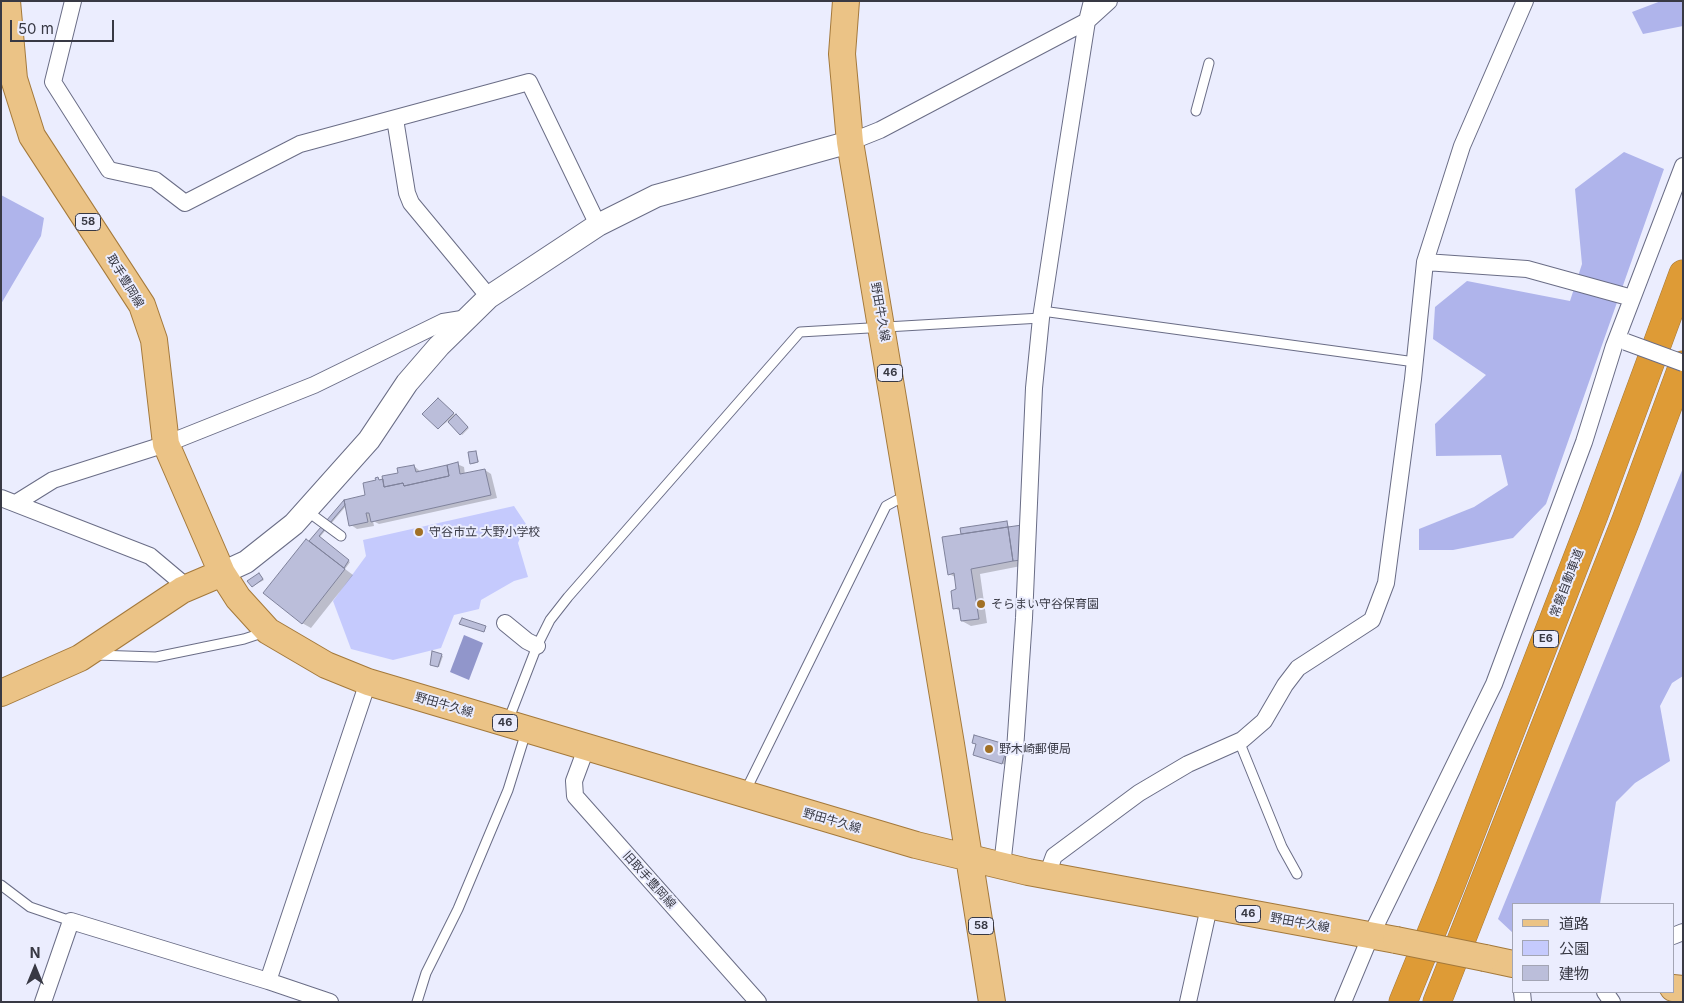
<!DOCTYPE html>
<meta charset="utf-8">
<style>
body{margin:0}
#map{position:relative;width:1684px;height:1003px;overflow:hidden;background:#ebedfe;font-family:Inter,"Noto Sans JP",sans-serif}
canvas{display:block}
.frame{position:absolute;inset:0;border:2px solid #383944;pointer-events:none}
.legend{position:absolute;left:1512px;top:903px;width:162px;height:90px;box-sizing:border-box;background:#ebedfe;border:1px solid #a3a5b4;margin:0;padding:6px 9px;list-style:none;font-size:15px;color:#383944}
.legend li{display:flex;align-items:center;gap:10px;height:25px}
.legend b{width:25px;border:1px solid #a3a5b4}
.north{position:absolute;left:10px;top:943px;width:50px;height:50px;-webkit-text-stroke:4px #ebedfe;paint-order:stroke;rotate:0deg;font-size:14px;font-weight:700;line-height:20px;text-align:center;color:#383944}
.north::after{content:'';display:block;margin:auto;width:18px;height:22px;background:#383944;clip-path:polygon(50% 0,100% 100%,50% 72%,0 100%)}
.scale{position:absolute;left:10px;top:20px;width:104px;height:22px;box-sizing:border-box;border:2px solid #383944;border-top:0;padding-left:6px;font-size:15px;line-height:18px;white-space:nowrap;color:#383944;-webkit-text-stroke:4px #ebedfe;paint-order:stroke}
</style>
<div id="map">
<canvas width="1684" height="1003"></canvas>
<div class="frame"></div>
<ul class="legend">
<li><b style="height:6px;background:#ebc386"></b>道路</li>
<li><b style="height:14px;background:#c5cafd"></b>公園</li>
<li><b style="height:14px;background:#bbbeda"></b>建物</li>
</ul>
<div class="north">N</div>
<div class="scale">50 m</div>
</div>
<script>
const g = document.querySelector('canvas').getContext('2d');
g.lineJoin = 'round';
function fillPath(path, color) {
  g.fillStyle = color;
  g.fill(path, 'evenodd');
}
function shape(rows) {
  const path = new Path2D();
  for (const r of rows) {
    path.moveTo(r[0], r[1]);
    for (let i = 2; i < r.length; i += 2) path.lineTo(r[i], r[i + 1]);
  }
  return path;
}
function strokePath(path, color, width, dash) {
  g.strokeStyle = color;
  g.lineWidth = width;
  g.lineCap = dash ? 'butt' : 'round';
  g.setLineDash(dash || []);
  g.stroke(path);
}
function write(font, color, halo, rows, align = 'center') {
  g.font = font + ' Inter,"Noto Sans JP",sans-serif';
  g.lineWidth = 4;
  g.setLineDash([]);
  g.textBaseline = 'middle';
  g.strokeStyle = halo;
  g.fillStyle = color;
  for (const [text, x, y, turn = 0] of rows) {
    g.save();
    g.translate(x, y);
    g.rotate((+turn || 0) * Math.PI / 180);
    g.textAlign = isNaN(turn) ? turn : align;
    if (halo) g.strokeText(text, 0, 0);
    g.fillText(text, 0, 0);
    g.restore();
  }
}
fillPath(shape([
 [514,506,526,524,518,543,528,577,514,581,481,600,479,609,454,615,441,648,393,660,351,649,333,601,366,556,363,540]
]), '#c5cafd');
fillPath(shape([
 [1661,1,1683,1,1683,26,1643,34,1632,12],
 [1624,152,1664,169,1546,504,1513,538,1453,550,1419,550,1419,529,1474,507,1508,485,1501,455,1436,456,1435,424,1486,375,1433,339,1435,307,1467,281,1570,301,1582,264,1575,189],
 [1,195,44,218,41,236,1,304],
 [1683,468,1683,676,1672,683,1660,706,1670,761,1635,783,1616,802,1600,904,1513,904,1513,933,1498,919]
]), '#afb4eb');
fillPath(shape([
 [464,635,483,643,469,680,450,672]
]), '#9196cb');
fillPath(shape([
 [440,400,469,428,462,435,448,421,439,428],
 [476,452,479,462,473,464,471,463],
 [457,464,464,467,465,475,485,470,491,474,497,498,379,524,373,521,374,526,357,529,351,525,346,506,319,538,350,562,345,569,353,575,311,628,302,623,310,542,345,501,367,496,377,479,384,481,414,466,421,472],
 [1007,522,1021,566,980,574,987,623,971,626,962,621,961,611,954,608,958,590,955,577,949,574,963,535,962,529],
 [260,575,264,580,253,586],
 [433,652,443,656,439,667,433,665],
 [973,743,1007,746,1006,765,978,756,977,745]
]), '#0003');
const building = shape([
 [438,398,454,413,438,429,422,414,438,398],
 [456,414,468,427,460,435,448,422,456,414],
 [476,451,478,462,470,464,468,452,476,451],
 [458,462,460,474,485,469,491,495,371,522,369,513,366,513,368,522,349,526,344,500,365,495,363,483,376,480,375,478,378,477,379,480,383,479,384,487,403,483,404,486,449,476,447,465,458,462],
 [414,465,416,472,447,465,449,476,404,486,403,483,384,487,382,476,398,473,397,468,414,465],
 [344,500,345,505,319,536,349,560,344,568,309,541,344,500],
 [1007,521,1008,527,961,534,960,528,1007,521],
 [1022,525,1021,560,1013,561,1008,527,1022,525],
 [1008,527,1013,561,971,569,979,619,961,621,959,608,953,609,951,591,956,589,954,573,948,575,942,537,1008,527],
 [306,539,345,569,302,624,263,593,306,539],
 [259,573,263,579,252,587,247,581,259,573],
 [462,618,486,626,484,632,459,624,462,618],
 [432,651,442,654,438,667,430,665,432,651],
 [974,735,1008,745,1002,764,973,755,976,744,972,743,974,735]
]);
fillPath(building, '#bbbeda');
strokePath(building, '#7f829b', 1);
const lane = shape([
 [1196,111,1209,63],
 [1042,311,1415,362],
 [307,511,341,536],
 [96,655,156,657,244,639,265,632],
 [508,721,537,646,550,620,568,597,800,332,1041,318],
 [1239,741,1282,847,1297,874],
 [745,792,886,506,897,500,907,497],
 [1,885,30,907,71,921],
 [417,1002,426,973,458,909,508,790,526,732]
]);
const street = shape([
 [73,1,53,82,109,170,155,180,185,203,300,144,529,82,598,225],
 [395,119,407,193,411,203,489,297],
 [850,142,880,130,1087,21,1109,1],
 [1425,262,1527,269,1632,298],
 [1,498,150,556,188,588],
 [16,503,53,480,166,444,314,385,443,322,468,318],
 [505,623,527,641,537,646],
 [587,746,574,781,575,796,758,1002],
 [1002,866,1015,750,1024,618,1034,388,1041,318,1063,173,1087,21,1092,1],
 [1047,875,1054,856,1139,793,1188,764,1242,740,1264,721,1285,685,1298,668,1372,620,1386,583,1413,379,1425,262,1462,146,1525,1],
 [1673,936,1683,932],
 [1522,992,1523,1002],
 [1605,992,1612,1002],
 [43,1002,71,921,268,981],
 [330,1002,268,981,368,682],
 [1188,1002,1209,907],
 [1343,1002,1371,935,1494,684,1584,442,1614,346,1683,166]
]);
const secondary = shape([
 [222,573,246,562,294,524,369,440,407,383,439,346,489,297,598,225,656,196,850,142]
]);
const primary = shape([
 [7,1,14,79,32,136,142,305,154,340,166,444,222,573,238,598,268,631,326,665,368,682,916,845,1028,872,1396,940],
 [846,1,842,54,850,142,951,744,992,1002],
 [1,693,80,658,182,590,222,573],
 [1485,958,1513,964],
 [1673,988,1683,989]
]);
const highway = shape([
 [1403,1002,1450,887,1594,515,1683,274],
 [1437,1002,1626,520,1683,365]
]);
strokePath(lane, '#6a6d86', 11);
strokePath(street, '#6a6d86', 18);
strokePath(secondary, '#6a6d86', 24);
strokePath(primary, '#a4793b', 28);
strokePath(highway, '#a4793b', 29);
strokePath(lane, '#fff', 9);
strokePath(street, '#fff', 16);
strokePath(secondary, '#fff', 22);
strokePath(primary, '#ebc386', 26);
strokePath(highway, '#de9b36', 28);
const streetBridge = shape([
 [1626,342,1683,363]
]);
const primaryBridge = shape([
 [1396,940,1485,958]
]);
strokePath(streetBridge, '#6a6d86', 18, []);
strokePath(primaryBridge, '#a4793b', 28, []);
strokePath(streetBridge, '#fff', 16);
strokePath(primaryBridge, '#ebc386', 26);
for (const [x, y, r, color] of [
 [419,532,5,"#a17025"],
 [981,604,5,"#a17025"],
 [989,749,5,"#a17025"]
]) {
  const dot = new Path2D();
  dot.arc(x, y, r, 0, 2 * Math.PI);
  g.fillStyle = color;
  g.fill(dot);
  strokePath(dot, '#ebedfe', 2);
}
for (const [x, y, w] of [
 [88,222,25],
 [890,373,25],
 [1546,639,25],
 [505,723,25],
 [1248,914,25],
 [981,926,25]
]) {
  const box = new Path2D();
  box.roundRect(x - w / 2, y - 8.5, w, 17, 4);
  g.fillStyle = '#ebedfe';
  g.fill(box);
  strokePath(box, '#383944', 1);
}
write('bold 11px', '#383944', null, [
 ["58",88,222],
 ["46",890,373],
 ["E6",1546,639],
 ["46",505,723],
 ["46",1248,914],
 ["58",981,926]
]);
write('12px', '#383944', '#ebedfe', [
 ["取手豊岡線",125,281,59],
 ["野田牛久線",880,312,80],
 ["常磐自動車道",1567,583,-69],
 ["野田牛久線",444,705,16],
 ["野田牛久線",832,821,16],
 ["旧取手豊岡線",649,880,48],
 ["野田牛久線",1300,923,10]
]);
write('12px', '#383944', '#ebedfe', [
 ["守谷市立 大野小学校",429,532],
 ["そらまい守谷保育園",991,604],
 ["野木崎郵便局",999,749]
], 'left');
</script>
